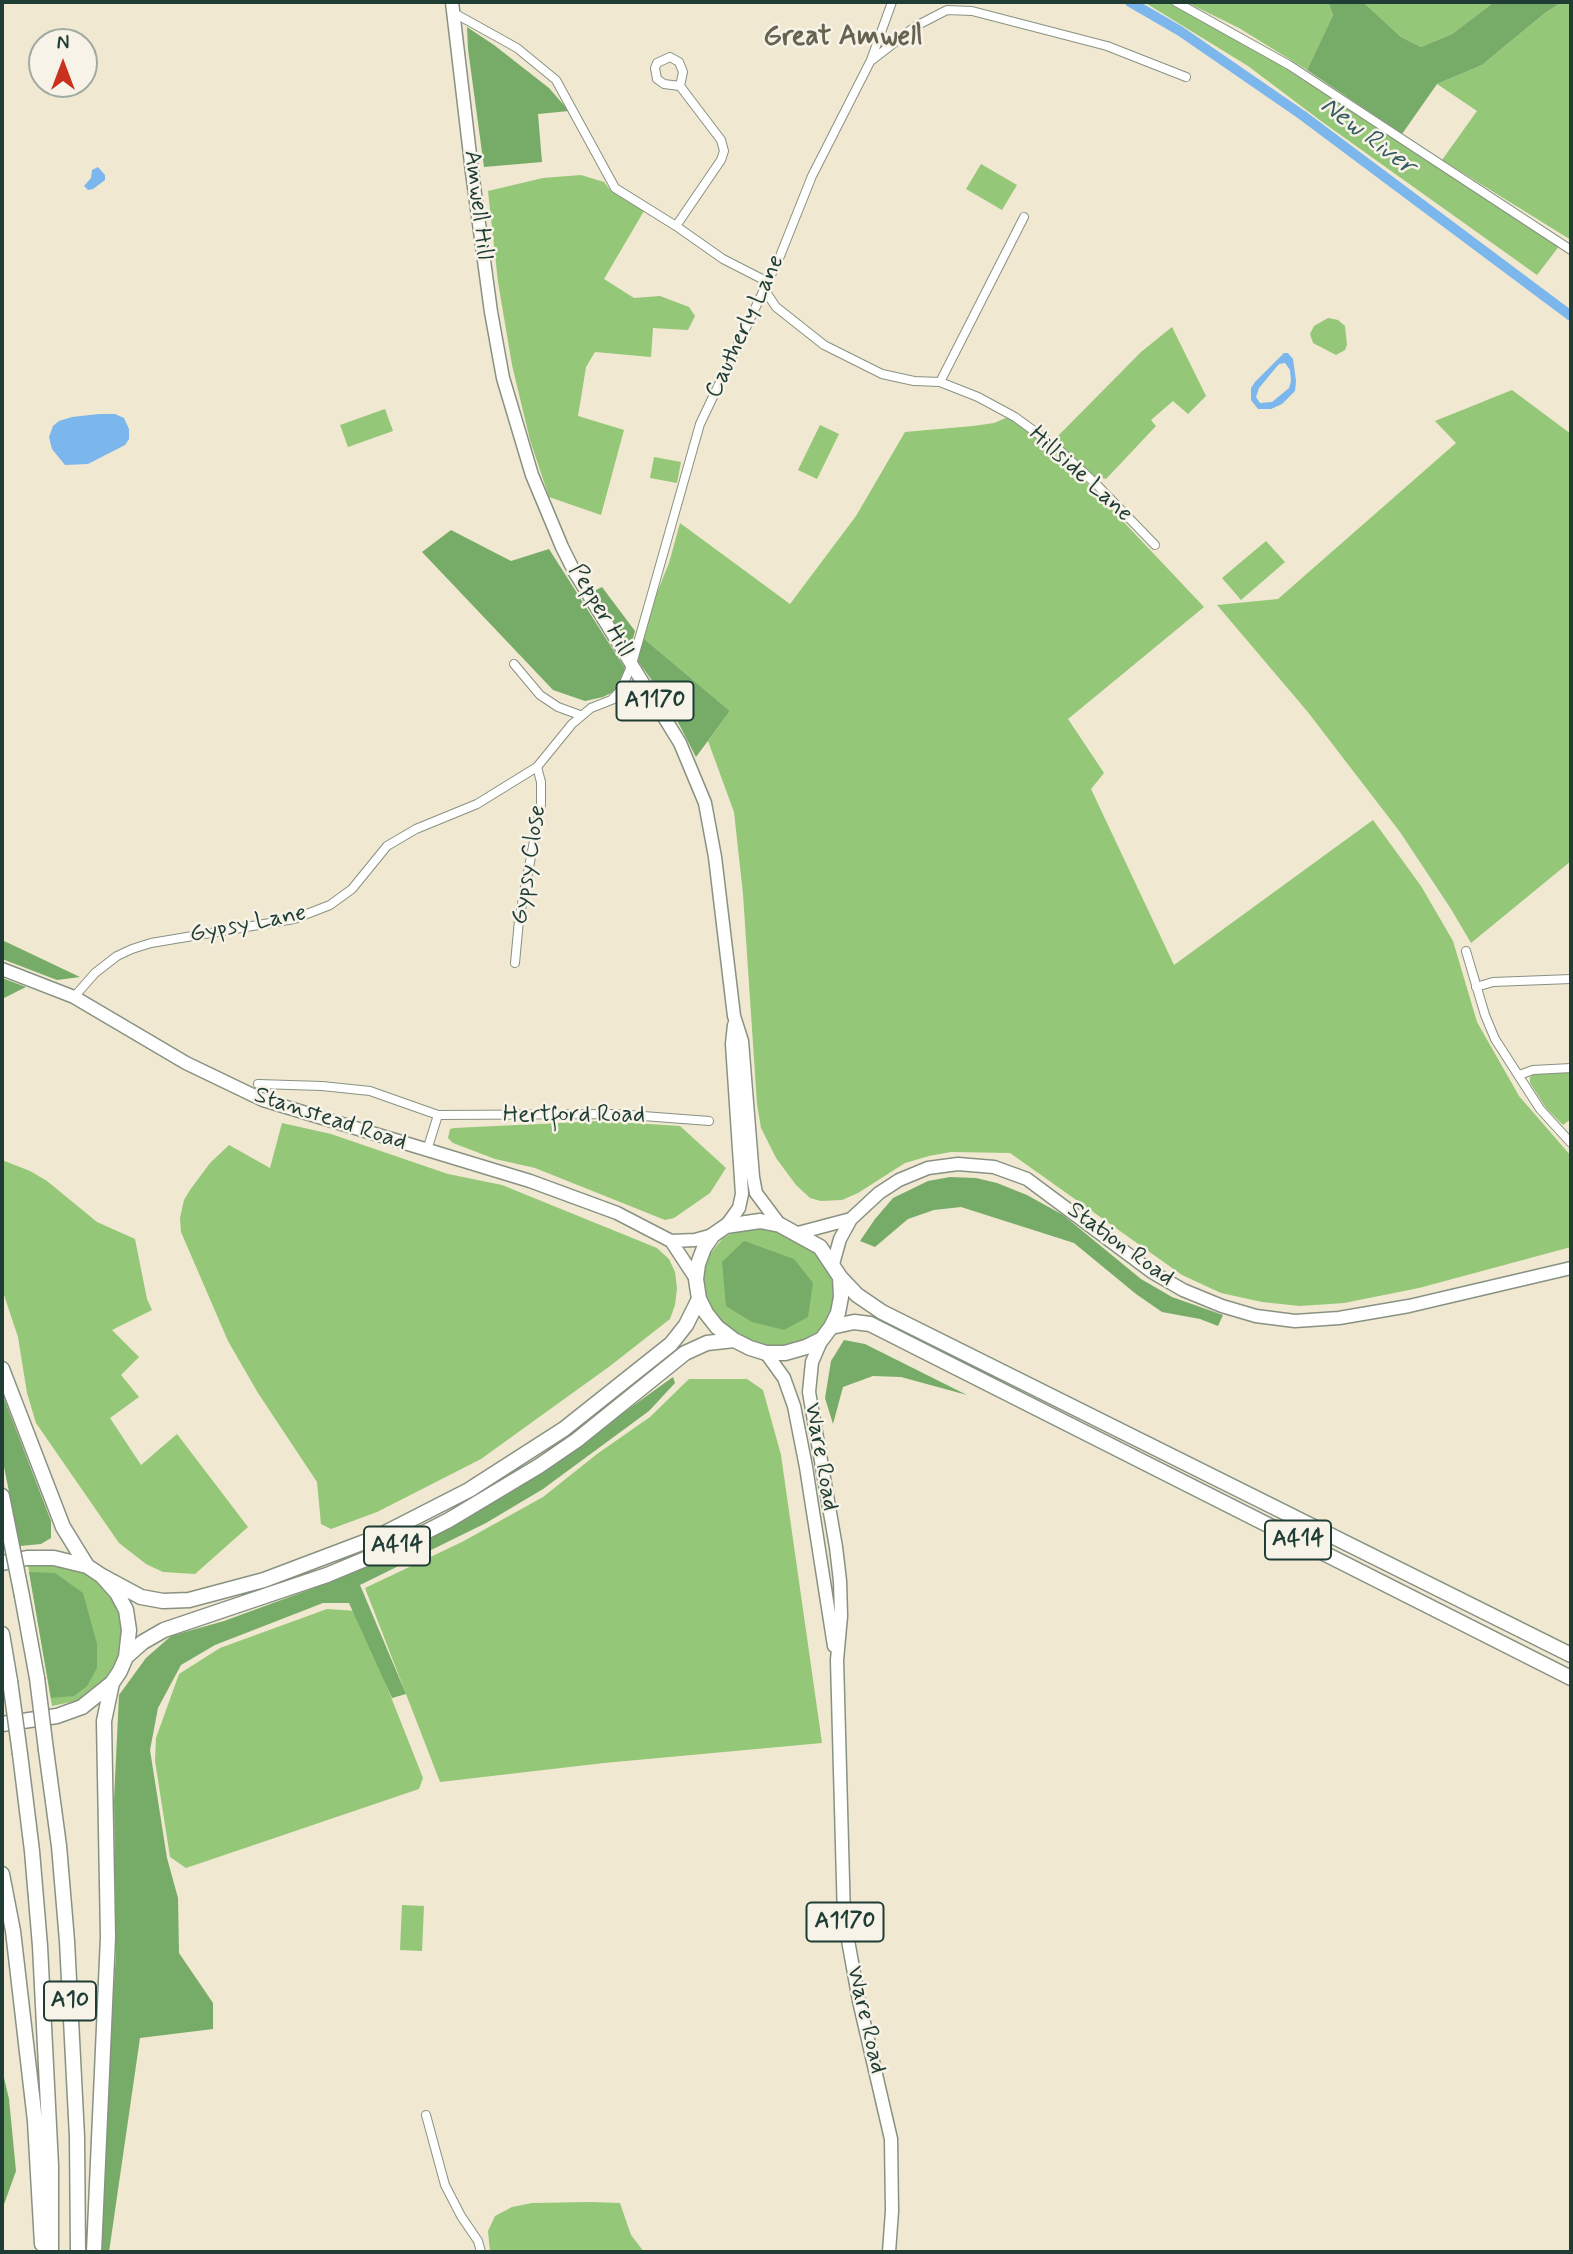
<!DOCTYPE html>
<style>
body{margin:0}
#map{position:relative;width:1573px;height:2254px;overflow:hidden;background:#f0e8d0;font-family:Mynerve,sans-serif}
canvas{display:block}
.frame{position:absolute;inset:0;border:4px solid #1f3d34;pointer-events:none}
.north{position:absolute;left:28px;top:28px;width:70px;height:70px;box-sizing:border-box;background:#f7f3e8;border:2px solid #a1aaa0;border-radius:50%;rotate:0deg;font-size:19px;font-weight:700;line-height:28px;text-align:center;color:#1f3d34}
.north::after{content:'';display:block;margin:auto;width:24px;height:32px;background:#c8321e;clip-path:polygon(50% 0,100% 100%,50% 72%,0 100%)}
</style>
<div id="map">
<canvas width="1573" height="2254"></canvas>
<div class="frame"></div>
<div class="north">N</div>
</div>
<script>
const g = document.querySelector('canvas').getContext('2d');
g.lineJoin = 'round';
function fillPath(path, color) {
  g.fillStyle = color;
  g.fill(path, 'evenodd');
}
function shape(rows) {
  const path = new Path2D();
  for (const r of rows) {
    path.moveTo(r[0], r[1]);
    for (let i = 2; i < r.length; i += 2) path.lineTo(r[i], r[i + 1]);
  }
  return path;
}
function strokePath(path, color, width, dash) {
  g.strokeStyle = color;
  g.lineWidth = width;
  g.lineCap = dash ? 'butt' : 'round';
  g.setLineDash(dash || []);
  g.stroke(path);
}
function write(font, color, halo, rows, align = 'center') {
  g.font = font + ' Mynerve,sans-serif';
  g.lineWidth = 5;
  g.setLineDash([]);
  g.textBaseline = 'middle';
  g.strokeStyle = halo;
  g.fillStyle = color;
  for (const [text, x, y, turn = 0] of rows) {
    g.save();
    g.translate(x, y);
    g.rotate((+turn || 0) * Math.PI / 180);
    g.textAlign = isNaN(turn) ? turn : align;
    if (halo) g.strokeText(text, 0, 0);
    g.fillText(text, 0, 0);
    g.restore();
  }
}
fillPath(shape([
 [1144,2,1168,2,1175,5,1272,60,1560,245,1537,275,1321,121,1248,66],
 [1186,2,1328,2,1333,15,1307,70,1239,28],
 [1363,2,1494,2,1452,34,1421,47,1401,37],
 [1562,2,1571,2,1571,240,1442,160,1477,111,1437,84,1482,65,1545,13],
 [981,164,1017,185,1002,210,966,189],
 [581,175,604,182,611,191,644,211,604,279,634,298,660,296,689,307,695,316,688,330,653,328,651,357,595,352,586,367,578,416,624,430,601,515,549,497,530,440,512,365,498,282,488,191,543,178],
 [1328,318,1338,320,1345,326,1347,345,1345,350,1336,355,1313,343,1310,334,1314,326],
 [1172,327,1206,396,1188,414,1173,401,1151,420,1156,426,1106,479,1090,475,1055,439,1141,352],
 [1512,390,1571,434,1571,861,1471,943,1451,909,1400,832,1307,711,1217,605,1278,599,1456,443,1435,421],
 [385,409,393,431,348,447,340,425],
 [1008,417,1028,430,1083,479,1204,607,1068,719,1104,773,1091,789,1174,965,1373,820,1421,886,1453,941,1477,1022,1519,1096,1571,1156,1571,1247,1419,1288,1344,1303,1300,1306,1262,1302,1221,1293,1182,1275,1010,1153,951,1152,929,1156,905,1163,858,1193,842,1200,821,1201,810,1198,796,1185,776,1158,761,1128,757,1104,743,894,734,812,708,741,730,711,642,637,650,610,669,563,680,523,790,604,856,516,905,432,973,426,994,423],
 [820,425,839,434,817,479,798,470],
 [654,457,681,462,677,483,650,478],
 [1266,541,1285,562,1241,600,1222,578],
 [1571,1071,1571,1119,1563,1125,1546,1108,1530,1083,1530,1077,1534,1074],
 [601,1121,680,1126,726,1168,710,1193,674,1218,665,1220,535,1168,495,1159,453,1143,448,1138,450,1129,454,1128],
 [282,1123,331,1134,448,1174,502,1185,657,1248,669,1259,675,1272,677,1288,675,1305,670,1319,610,1366,481,1459,377,1512,331,1529,321,1524,317,1482,258,1393,228,1341,181,1232,180,1218,184,1200,190,1190,210,1163,229,1145,270,1168],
 [2,1160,30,1171,47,1181,97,1222,135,1239,147,1299,152,1310,112,1330,139,1357,121,1375,139,1397,110,1418,141,1465,177,1434,248,1527,195,1574,163,1572,146,1564,119,1543,36,1423,27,1393,18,1337,2,1289],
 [754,1227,779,1231,817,1252,831,1273,834,1299,829,1316,820,1331,797,1346,770,1348,743,1339,722,1324,710,1311,702,1285,707,1258,723,1238,738,1230],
 [689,1379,747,1379,763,1390,781,1455,822,1743,604,1763,440,1782,365,1588,462,1542,543,1497,597,1454,650,1417],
 [53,1562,90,1574,104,1587,119,1612,122,1631,117,1660,101,1685,76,1701,52,1706,28,1565],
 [327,1609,357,1611,423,1778,419,1789,186,1868,170,1857,155,1761,156,1738,179,1674,220,1648],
 [402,1905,424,1906,422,1951,400,1950],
 [591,2202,620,2203,631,2235,644,2252,490,2252,488,2231,495,2216,512,2207,532,2203]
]), '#94c778');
fillPath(shape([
 [1328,2,1363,2,1401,37,1421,47,1452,34,1494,2,1562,2,1545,13,1482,65,1437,84,1402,134,1307,70,1333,15],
 [467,27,494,45,549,88,569,111,538,114,542,162,484,167,468,49],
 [451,530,511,561,549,549,626,670,617,690,603,697,585,701,553,690,422,552],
 [602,587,635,631,631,646,627,643,594,591],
 [642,637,730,711,696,757,668,703,638,661],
 [2,940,80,977,57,980,2,959],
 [2,978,26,987,2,999],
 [950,1177,976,1178,997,1183,1027,1195,1063,1215,1141,1279,1172,1297,1223,1315,1218,1326,1200,1319,1162,1312,1136,1294,1074,1243,961,1207,934,1210,908,1219,875,1247,860,1241,875,1219,893,1198,928,1181],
 [744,1241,794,1259,813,1283,808,1317,784,1330,752,1322,726,1306,722,1262],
 [844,1340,865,1344,967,1395,901,1377,873,1376,843,1387,833,1424,825,1398,831,1361],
 [673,1377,675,1383,649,1411,543,1489,486,1523,360,1585,406,1694,392,1698,349,1603,323,1603,215,1645,181,1665,158,1708,150,1750,167,1858,178,1898,179,1953,213,2003,213,2029,140,2038,109,2252,97,2252,116,1953,114,1800,119,1695,146,1658,171,1636,224,1621,314,1588,406,1549,475,1513,573,1449],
 [2,1393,51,1521,51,1538,41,1544,20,1546,2,1457],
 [29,1572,55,1573,83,1593,97,1644,97,1668,87,1686,74,1696,51,1698],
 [2,2069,9,2099,16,2171,2,2210]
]), '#77ac68');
fillPath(shape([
 [98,167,105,175,105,180,93,189,88,190,84,186,91,178,92,170],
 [1284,353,1288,353,1293,359,1296,381,1295,391,1282,404,1271,409,1258,409,1251,400,1251,388,1255,382],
 [1285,363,1290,370,1291,381,1289,388,1272,402,1260,403,1256,397,1259,388,1279,364],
 [99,414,115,414,124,418,129,429,129,439,125,445,88,464,65,465,52,449,49,437,53,426,59,421,72,417]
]), '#7bb6ed');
strokePath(shape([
 [1130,2,1180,31,1302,115,1571,316]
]), '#7bb6ed', 10);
const street = shape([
 [1176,2,1289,65,1571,250],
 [454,13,517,48,556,80,615,188,676,226,723,259,768,282],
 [872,60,916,26,947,10,972,11,1107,46,1186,77],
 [676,226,721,160,724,151,721,140,680,86,664,84,657,79,655,68,657,63,670,57,679,62,683,72,680,86],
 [764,289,776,307,824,345,882,374,914,381,940,382,978,397,1015,417,1056,447,1097,485,1155,545],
 [940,382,1024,217],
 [514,664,540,695,558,707,580,715],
 [613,698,621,690,632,664,700,424,780,256,812,176,871,60,892,2],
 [1466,951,1485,1015,1495,1039,1540,1109,1571,1143],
 [515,963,519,920,541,804,541,782,537,767],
 [1476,987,1493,982,1571,979],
 [74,997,95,973,117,956,132,949,151,943,294,919,330,905,352,889,387,846,416,829,477,804,537,767,572,724,591,708,624,695,648,689],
 [1519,1075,1533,1070,1571,1068],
 [258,1084,322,1086,370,1091,438,1115,617,1114,709,1121],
 [427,1150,438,1115],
 [426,2115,445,2185,461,2216,478,2241,481,2252]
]);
const secondary = shape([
 [2,969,74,997,186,1063,263,1100,530,1181,617,1213,671,1241,696,1279],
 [798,1233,851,1219],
 [671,1241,695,1240,713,1235],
 [833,1264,840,1239,851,1219,879,1193,899,1180,928,1168,958,1164,994,1167,1027,1179,1152,1272,1183,1290,1222,1306,1256,1316,1295,1321,1339,1318,1409,1306,1571,1268]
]);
const primary = shape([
 [452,2,472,172,491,312,503,378,532,475,562,547,574,571,680,743,705,803,715,857,734,1016,742,1041,753,1177,756,1193,780,1225],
 [726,1226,739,1208,742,1194,732,1044,734,1025],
 [822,1339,812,1362,809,1392,836,1547,840,1581,841,1616,837,1660,844,1918,859,2001,891,2139,892,2211,889,2252],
 [766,1353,784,1378,794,1406,806,1467,834,1646]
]);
const highway = shape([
 [760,1221,780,1225,820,1247,840,1277,841,1297,838,1313,831,1327,822,1339,806,1347,785,1353,766,1353,750,1348,734,1340,717,1327,706,1313,699,1299,696,1279,698,1264,704,1248,713,1235,726,1226,760,1221],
 [840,1277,857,1295,882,1312,1571,1655],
 [831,1327,854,1322,870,1324,1571,1678],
 [2,1369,63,1527,87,1566],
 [2,1496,8,1526],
 [2,1563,27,1558,54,1558,87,1566,102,1576,117,1593,126,1610,129,1630,126,1657,120,1671,112,1683,82,1707,57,1716,2,1724],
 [102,1576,141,1597,163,1601,189,1600,264,1580,375,1538,469,1490,564,1429,671,1344,686,1325,699,1299],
 [22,1596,37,1678],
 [2,1634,10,1681],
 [126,1657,143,1642,164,1630,327,1575,404,1543,449,1520,539,1466,577,1440,685,1353,707,1343,734,1340],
 [46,1750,59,1846,67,1941,77,2137,78,2252],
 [20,1754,32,1851,40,1946,51,2166,51,2252],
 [2,1874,13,1931,35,2121,42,2244],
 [94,2252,108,1937,104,1721,112,1683]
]);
strokePath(street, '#889282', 10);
strokePath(secondary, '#889282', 15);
strokePath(primary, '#889282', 15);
strokePath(highway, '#889282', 17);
strokePath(street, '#fff', 8);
strokePath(secondary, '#fff', 12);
strokePath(primary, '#fff', 12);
strokePath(highway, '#fff', 14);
const highwayBridge = shape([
 [8,1526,22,1596],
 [37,1678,46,1750],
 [10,1681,20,1754]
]);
strokePath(highwayBridge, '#889282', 17, []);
strokePath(highwayBridge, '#fff', 14);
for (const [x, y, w] of [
 [655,701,77],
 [1298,1540,66],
 [397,1546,66],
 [845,1922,77],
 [70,2001,52]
]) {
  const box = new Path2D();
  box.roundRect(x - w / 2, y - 19.5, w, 39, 5);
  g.fillStyle = '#f7f3e8';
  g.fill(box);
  strokePath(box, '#1f3d34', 2);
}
write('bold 23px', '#1f3d34', null, [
 ["A1170",655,701],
 ["A414",1298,1540],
 ["A414",397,1546],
 ["A1170",845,1922],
 ["A10",70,2001]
]);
write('24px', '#1f3d34', '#f7f3e8', [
 ["Amwell Hill",477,205,83],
 ["Cautherly Lane",746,327,-65],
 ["Hillside Lane",1080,475,42],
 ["Pepper Hill",600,611,59],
 ["Gypsy Close",530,865,-81],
 ["Gypsy Lane",248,925,-11],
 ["Hertford Road",574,1116],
 ["Stanstead Road",330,1120,18],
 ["Station Road",1120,1245,36],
 ["Ware Road",820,1457,80],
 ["Ware Road",865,2020,77]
]);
write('italic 26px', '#365b62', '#f7f3e8', [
 ["New River",1367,137,37]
]);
write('bold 28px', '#676351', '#f7f3e8', [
 ["Great Amwell",843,38]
]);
</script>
